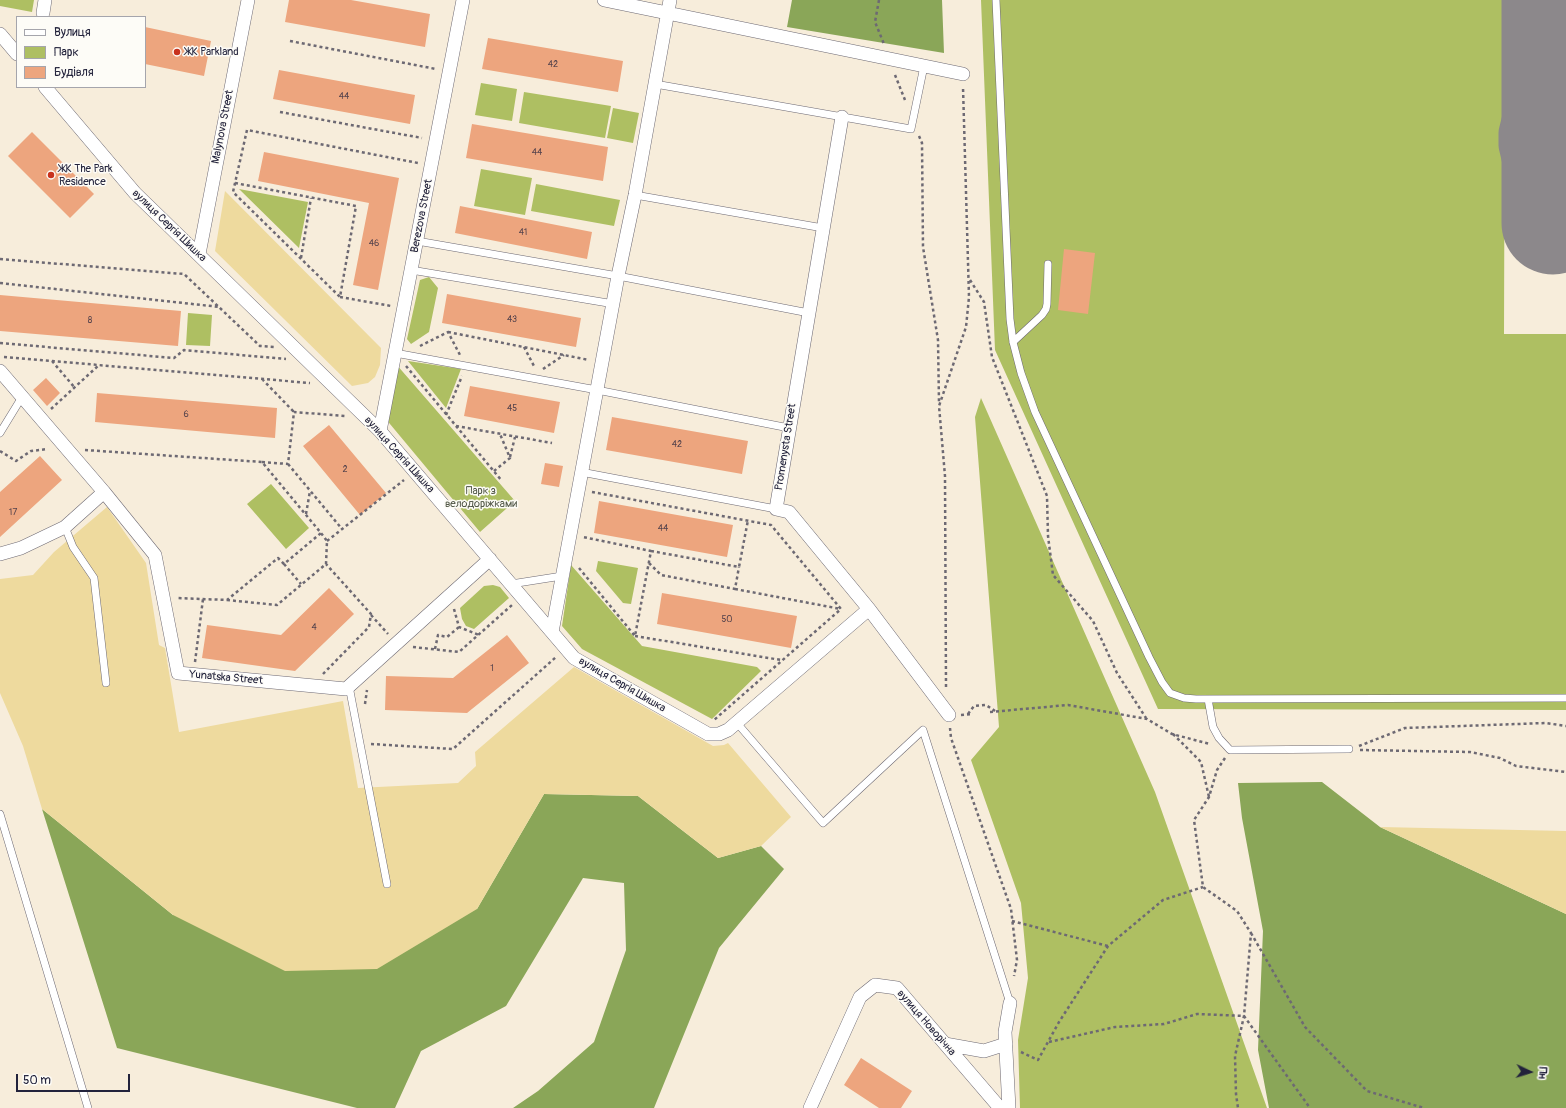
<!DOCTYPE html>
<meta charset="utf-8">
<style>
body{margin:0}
#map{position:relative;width:1566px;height:1108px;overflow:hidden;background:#f7eddb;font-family:Pangolin,sans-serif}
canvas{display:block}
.legend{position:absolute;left:16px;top:16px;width:130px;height:72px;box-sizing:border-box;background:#fdfcf7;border:1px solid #a5a5ac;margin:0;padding:5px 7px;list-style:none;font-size:12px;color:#22223b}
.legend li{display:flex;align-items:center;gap:8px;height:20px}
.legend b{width:20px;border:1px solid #a5a5ac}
.north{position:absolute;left:1510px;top:1052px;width:40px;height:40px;-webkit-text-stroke:3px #fdfcf7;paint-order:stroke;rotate:94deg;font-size:11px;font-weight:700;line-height:16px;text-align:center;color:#22223b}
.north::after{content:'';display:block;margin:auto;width:14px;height:18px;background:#22223b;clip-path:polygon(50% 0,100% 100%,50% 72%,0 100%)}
.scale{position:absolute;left:16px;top:1074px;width:114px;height:18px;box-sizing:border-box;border:2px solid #22223b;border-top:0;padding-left:5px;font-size:12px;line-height:14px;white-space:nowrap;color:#22223b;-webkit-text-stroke:3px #fdfcf7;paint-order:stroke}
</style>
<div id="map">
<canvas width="1566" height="1108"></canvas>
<ul class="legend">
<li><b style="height:5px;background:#fff"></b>Вулиця</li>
<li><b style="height:11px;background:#aebf62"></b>Парк</li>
<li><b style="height:11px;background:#eda57e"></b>Будівля</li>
</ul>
<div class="north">Пн</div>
<div class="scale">50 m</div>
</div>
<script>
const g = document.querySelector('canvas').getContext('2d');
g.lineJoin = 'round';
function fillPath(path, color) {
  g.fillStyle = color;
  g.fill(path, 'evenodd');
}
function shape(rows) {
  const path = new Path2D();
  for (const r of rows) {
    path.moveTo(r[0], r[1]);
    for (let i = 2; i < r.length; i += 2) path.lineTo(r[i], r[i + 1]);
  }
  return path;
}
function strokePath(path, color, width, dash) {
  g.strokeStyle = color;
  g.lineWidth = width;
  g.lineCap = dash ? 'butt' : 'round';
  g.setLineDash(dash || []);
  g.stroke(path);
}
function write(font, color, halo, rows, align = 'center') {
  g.font = font + ' Pangolin,sans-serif';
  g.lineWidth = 3;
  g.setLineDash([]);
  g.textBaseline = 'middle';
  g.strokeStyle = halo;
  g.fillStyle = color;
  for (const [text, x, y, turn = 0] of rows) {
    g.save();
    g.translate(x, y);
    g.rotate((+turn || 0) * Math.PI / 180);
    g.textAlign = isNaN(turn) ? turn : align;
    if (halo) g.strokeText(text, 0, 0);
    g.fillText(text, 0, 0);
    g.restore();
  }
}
fillPath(shape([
 [0,0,34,0,32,12,0,6],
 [981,0,1505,0,1504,334,1566,334,1566,710,1158,709,995,350],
 [481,83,517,89,512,121,475,115],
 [524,92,611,106,605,138,519,123],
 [613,108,639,113,633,143,607,138],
 [481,169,532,178,525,215,474,206],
 [536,184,620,200,614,226,531,211],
 [239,189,308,202,299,248],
 [429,277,438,288,429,332,411,344,407,339,420,280],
 [188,313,212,315,210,346,186,345],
 [408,361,461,369,446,408],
 [396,364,515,501,480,532,385,418],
 [981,398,1155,792,1267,1108,1020,1108,1018,1040,1028,978,1021,903,971,760,999,727,975,417],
 [271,484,309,528,286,549,247,504],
 [598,561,638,568,631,604,623,603,596,571],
 [571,565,642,646,757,667,761,671,712,719,582,649,562,626],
 [493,585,500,587,509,598,474,629,466,626,462,619,460,608,484,586]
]), '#aebf62');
fillPath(shape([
 [792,0,942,0,944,53,787,27],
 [1322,782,1380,827,1566,914,1566,1108,1269,1108,1258,1050,1263,931,1242,818,1238,783],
 [544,794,638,796,718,858,761,846,784,869,719,948,654,1108,513,1108,538,1091,594,1042,626,950,624,883,583,878,506,1006,421,1051,395,1108,357,1108,117,1048,42,809,173,915,477,909]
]), '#8aa658');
fillPath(shape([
 [225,191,381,348,380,365,375,377,368,383,352,386,215,251],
 [107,507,146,563,159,645,165,648,179,732,343,701,358,788,458,783,476,766,475,752,574,667,713,746,724,745,728,743,791,817,761,846,718,858,638,796,544,794,477,909,377,969,285,971,173,915,42,809,23,746,0,693,0,579,33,575,54,552],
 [1380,827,1566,831,1566,914]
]), '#eeda9e');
strokePath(shape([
 [1553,46,1545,78,1528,107,1522,121,1519,133,1519,145,1524,166,1529,177,1537,187,1547,195,1566,203]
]), '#8c888b', 41);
strokePath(shape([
 [1553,223,1553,0]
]), '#8c888b', 103);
fillPath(shape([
 [289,0,351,0,430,14,425,47,285,22],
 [145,27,211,41,204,76,145,64],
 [488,38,623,61,618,92,482,69],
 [279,70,415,95,410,124,273,99],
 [472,124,608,147,603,181,466,158],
 [32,132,94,194,70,218,8,156],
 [264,152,399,178,378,290,353,285,369,203,258,181],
 [460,206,592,232,587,259,455,233],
 [1064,249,1095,253,1088,314,1058,310],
 [447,294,581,318,576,347,442,323],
 [0,295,181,311,178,346,0,331],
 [46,378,60,393,47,406,33,390],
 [470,386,560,402,554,433,464,416],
 [97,393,277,408,275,438,95,422],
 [612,417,748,441,742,474,606,450],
 [329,425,386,493,360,515,303,446],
 [40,456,62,480,0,537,0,492],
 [545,463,563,466,559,487,541,484],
 [599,501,733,525,727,557,594,533],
 [329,588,354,614,295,671,202,658,207,625,281,635],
 [662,593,797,616,791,648,657,624],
 [507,635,529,663,467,713,385,710,386,676,453,678],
 [861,1058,912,1091,901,1108,879,1108,844,1085]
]), '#eda57e');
const lane = shape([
 [996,0,1010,319,1013,342,1021,373,1035,412,1149,657,1162,682,1170,693,1184,698,1196,699,1566,698],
 [655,84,911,129,924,66],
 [635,195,823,228],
 [417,241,618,276,809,313],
 [411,270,614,304],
 [1013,342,1042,315,1046,309,1047,304,1048,264],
 [395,353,597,390,789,428],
 [0,433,22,397],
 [581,472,776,509],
 [65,527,73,547,94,578,106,683],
 [511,584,562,576],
 [349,686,387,884],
 [1208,699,1213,727,1219,738,1230,750,1349,749],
 [737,723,823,823,923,730,1010,1003],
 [0,814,88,1108]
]);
const street = shape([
 [604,0,963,74],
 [43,13,45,0],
 [0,34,17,54],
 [45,87,135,193,380,431,574,658,708,734,719,734,728,730,869,609],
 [842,117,776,509,789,512,869,609,949,715],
 [199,254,248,0],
 [0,371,104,492,155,555,178,673,346,689,490,559],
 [380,431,463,0],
 [0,554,21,548,65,527,104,492],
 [552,632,618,276,635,195,670,0],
 [945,1044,984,1051,1006,1044],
 [810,1108,860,997,875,985,897,988,1000,1108],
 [1009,1108,1005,1032,1010,1003]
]);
strokePath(lane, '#6d6973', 8);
strokePath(street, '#6d6973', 14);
strokePath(shape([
 [879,0,875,22,884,44],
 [290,41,436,69],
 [895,75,905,100],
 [280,112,422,138],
 [919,136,922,143,923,247,938,340,939,403],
 [235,183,356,206,340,297,233,192,247,130,418,163],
 [301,258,311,198],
 [0,259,184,274,260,346,274,347],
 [970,280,984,302,992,357,1047,496,1048,536,1053,575,1093,621,1117,673,1146,718],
 [0,283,220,307],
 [340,297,391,306],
 [448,332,589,360],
 [0,343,174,358,184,350,286,359],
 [420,346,448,332,460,355],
 [524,347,535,368],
 [4,357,310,383],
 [52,361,75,388],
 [406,366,502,481],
 [543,369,564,355],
 [262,379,294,412],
 [51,409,99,365],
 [446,415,462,376],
 [456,426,552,443],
 [85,450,262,462,321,533,284,564,278,558,227,600,177,598],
 [0,451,16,461,31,451,48,449],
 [510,457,515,437],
 [262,462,288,464,294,412,345,416],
 [288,464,342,529],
 [494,471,510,458,500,434],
 [592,492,771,525,841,609,714,720],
 [306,514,310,491],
 [327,541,404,480],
 [651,551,739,567,748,520],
 [649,563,661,575,735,589,739,567],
 [284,564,301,584],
 [579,568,635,636,651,551,583,537],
 [735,589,841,609],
 [227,600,277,605,326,564,327,541,321,533],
 [454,609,459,627,479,635],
 [371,615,388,634],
 [635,636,781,660],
 [413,647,459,652,512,605],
 [435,649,438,635,447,637,459,627],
 [195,662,203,599],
 [323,674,369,627,371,614,326,564],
 [946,687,945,476,939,406,966,327,969,297,963,87],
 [365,704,367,690],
 [990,712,1068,705,1147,719,1172,734,1210,744],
 [968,714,974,706,986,705,995,711],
 [961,715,973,714],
 [950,728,951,738,1011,909,1017,960,1014,976],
 [1173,734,1201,762,1209,797],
 [371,744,453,749,556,657],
 [1359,746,1405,728,1546,723,1566,726],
 [1360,750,1470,752,1500,758,1516,766,1566,772],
 [1225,758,1217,770,1209,797,1194,820,1203,887,1237,911,1251,933,1244,1016,1235,1056,1236,1094,1238,1108],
 [1012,921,1108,946],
 [1251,933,1305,1027,1367,1091,1424,1108],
 [1049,1042,1115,1027,1164,1024,1197,1014,1244,1016,1310,1108],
 [1021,1052,1038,1060,1059,1022,1108,946,1163,900,1203,887]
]), '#6d6973', 2.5, [3, 3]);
strokePath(lane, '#fff', 7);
strokePath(street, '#fff', 13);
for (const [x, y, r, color] of [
 [177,52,4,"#c8321e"],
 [51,175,4,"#c8321e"]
]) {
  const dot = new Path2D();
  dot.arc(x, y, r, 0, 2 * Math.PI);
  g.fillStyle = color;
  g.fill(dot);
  strokePath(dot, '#fdfcf7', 1.5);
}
write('9px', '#55434c', null, [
 ["42",553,65],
 ["44",344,97],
 ["44",537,153],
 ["41",523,233],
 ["46",374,244],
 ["43",512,320],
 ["8",90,321],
 ["45",512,409],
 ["6",186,415],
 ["42",677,445],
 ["2",345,470],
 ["17",13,513],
 ["44",663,529],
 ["50",727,620],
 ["4",314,628],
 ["1",492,669]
]);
write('11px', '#22223b', '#fdfcf7', [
 ["ЖК Parkland",185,52],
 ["ЖК The Park",59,169],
 ["Residence",59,182]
], 'left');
write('11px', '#22223b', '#fdfcf7', [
 ["Malynova Street",223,127,-79],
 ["Berezova Street",422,216,-79],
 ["вулиця Сергія Шишка",169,226,44],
 ["Promenysta Street",786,447,-81],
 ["вулиця Сергія Шишка",399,455,48],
 ["Yunatska Street",226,678,5],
 ["вулиця Сергія Шишка",622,685,30],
 ["вулиця Новорічна",926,1023,49]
]);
write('11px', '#535949', '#fdfcf7', [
 ["Парк з",481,491],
 ["велодоріжками",481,504]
]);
</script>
